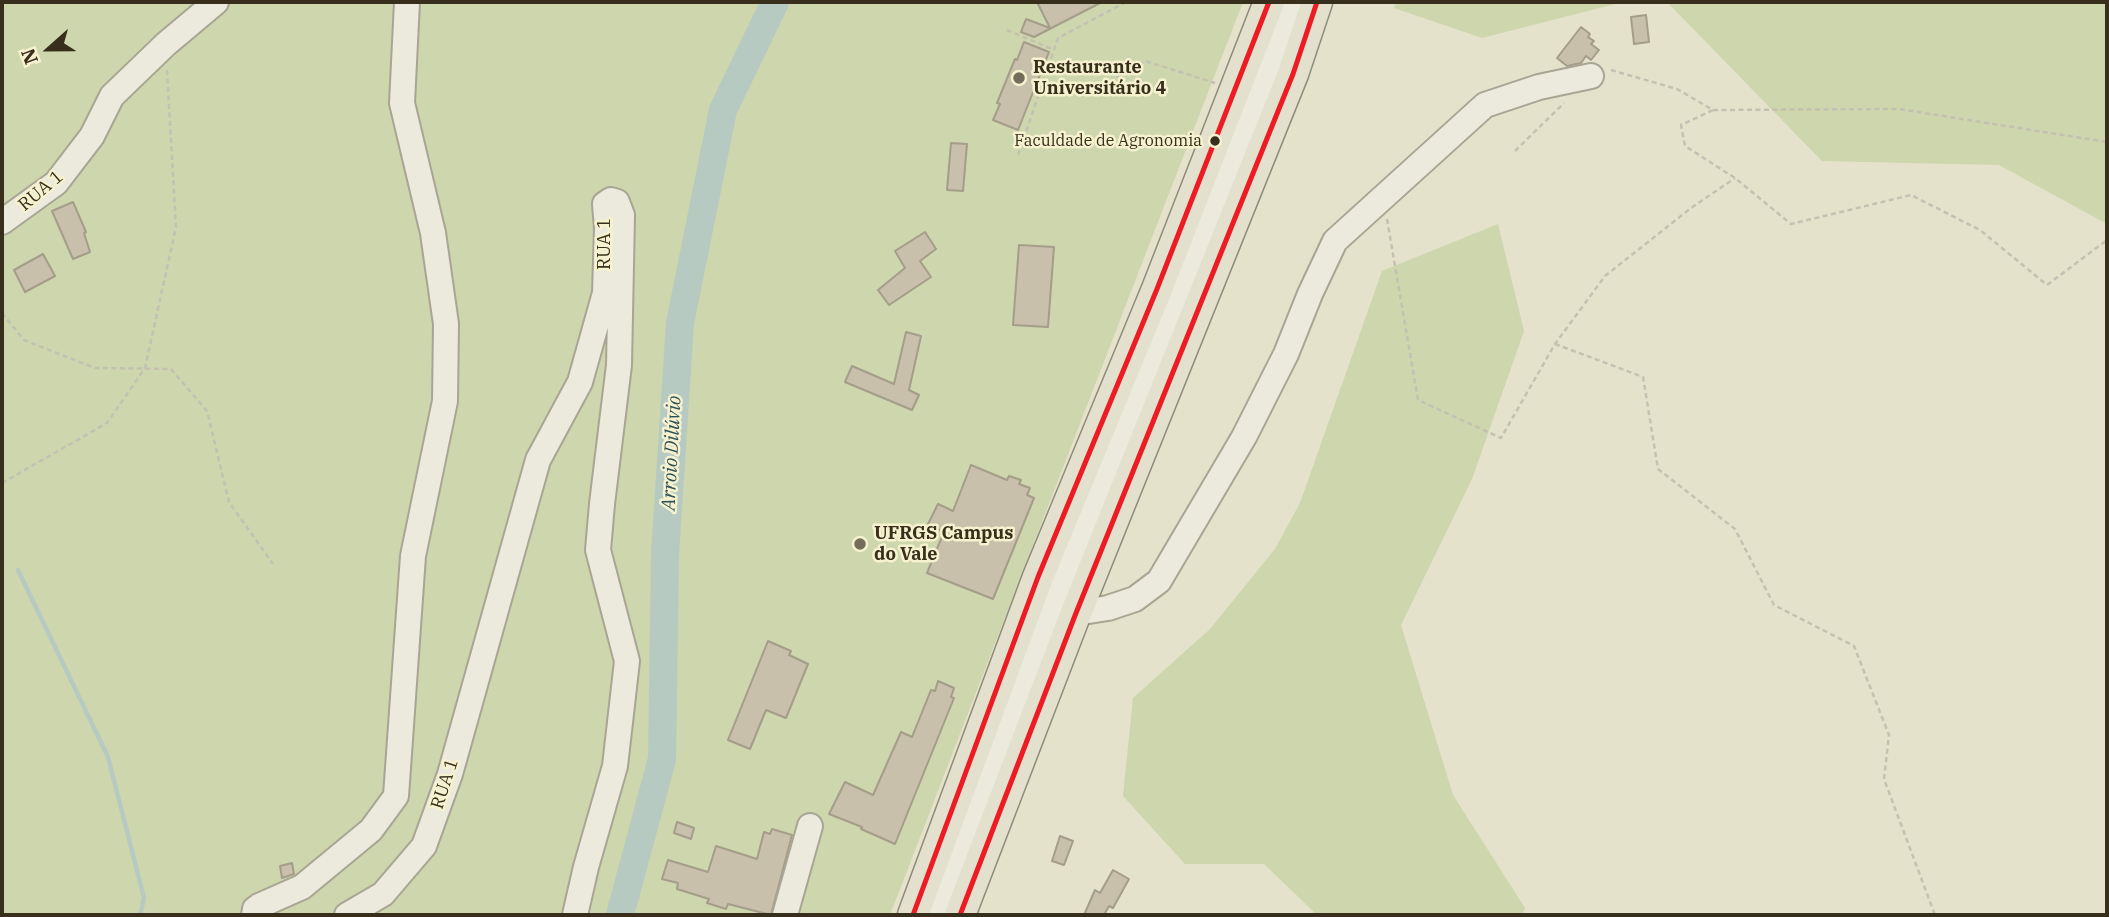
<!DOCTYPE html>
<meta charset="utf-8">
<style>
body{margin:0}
#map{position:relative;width:2109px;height:917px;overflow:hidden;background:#e4e2ca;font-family:"IBM Plex Serif",serif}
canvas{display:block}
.frame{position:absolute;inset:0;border:4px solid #372e1c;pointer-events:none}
.north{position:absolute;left:14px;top:14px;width:70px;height:70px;-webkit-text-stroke:5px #f6f2cf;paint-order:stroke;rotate:249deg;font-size:19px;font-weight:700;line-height:28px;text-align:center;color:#372e1c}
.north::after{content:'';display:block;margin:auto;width:24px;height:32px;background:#372e1c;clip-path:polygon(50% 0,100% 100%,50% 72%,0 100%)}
</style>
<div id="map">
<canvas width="2109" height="917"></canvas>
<div class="frame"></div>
<div class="north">N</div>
</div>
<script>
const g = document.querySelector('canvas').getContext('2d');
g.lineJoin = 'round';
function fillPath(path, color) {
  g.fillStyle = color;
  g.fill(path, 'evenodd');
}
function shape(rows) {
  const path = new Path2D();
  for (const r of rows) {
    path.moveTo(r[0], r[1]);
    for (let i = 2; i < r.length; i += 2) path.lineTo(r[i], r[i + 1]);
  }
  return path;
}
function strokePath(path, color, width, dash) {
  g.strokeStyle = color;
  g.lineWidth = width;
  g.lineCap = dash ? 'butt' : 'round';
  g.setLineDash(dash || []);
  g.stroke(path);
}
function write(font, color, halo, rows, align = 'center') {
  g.font = font + ' "IBM Plex Serif",serif';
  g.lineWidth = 5;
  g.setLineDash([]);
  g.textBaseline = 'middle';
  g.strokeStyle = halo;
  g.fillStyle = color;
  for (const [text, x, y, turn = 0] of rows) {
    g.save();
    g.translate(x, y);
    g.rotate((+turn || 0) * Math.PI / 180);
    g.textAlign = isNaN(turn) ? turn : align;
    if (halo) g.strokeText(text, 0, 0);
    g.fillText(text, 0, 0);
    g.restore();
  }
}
fillPath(shape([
 [2,2,1243,2,890,915,2,915],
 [1396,2,1623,2,1482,38,1394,8],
 [1667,2,2107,2,2107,224,1999,165,1822,161],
 [1498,224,1524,331,1472,479,1401,625,1453,795,1525,908,1522,915,1314,915,1313,911,1264,864,1185,864,1123,796,1133,698,1210,629,1275,549,1300,503,1382,271]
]), '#cdd6ac');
strokePath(shape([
 [18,570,108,757,144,898,140,915]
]), '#b6cac1', 4.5);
strokePath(shape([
 [620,915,662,759,665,554,680,323,723,110,775,2]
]), '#b6cac1', 28);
const building = shape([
 [1037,2,1102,2,1034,37,1021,32,1026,19,1050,28,1037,2],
 [1646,15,1649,42,1634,44,1631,17,1646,15],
 [1581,27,1590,34,1588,37,1594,41,1591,44,1599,50,1591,60,1586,56,1581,63,1567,66,1557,58,1581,27],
 [1024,42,1049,52,1018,130,993,120,1000,104,997,103,1015,59,1017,60,1024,42],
 [951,143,967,144,963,191,947,190,951,143],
 [73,202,86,232,84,233,90,252,73,259,52,211,73,202],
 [925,232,936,249,920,261,931,277,889,305,878,290,905,268,895,251,925,232],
 [1019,245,1054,247,1048,327,1013,325,1019,245],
 [43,254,55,276,25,292,14,270,43,254],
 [906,332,921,336,909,390,919,395,912,410,845,382,852,366,894,384,906,332],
 [971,465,1007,480,1009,476,1021,480,1019,484,1030,488,1027,495,1034,498,993,599,927,573,944,532,928,524,938,504,953,511,971,465],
 [768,641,791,651,789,655,808,664,786,718,766,710,750,749,728,740,768,641],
 [938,681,954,688,951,697,954,698,895,844,861,829,862,827,829,814,845,782,873,795,901,732,912,737,931,690,935,691,938,681],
 [677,822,694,828,691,839,674,833,677,822],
 [772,829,792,835,771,915,728,904,726,909,707,903,709,899,677,889,678,883,662,879,668,860,708,872,716,846,757,859,764,832,770,834,772,829],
 [1060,836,1073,841,1064,865,1052,861,1060,836],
 [292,863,294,874,282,878,280,866,292,863],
 [1113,870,1129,879,1113,908,1109,906,1104,915,1084,915,1095,890,1100,893,1113,870]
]);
fillPath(building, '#c8c0ab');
strokePath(building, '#a49d89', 2);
const minor = shape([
 [2,222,56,183,92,136,112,96,166,44,216,2],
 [1076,613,1108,608,1135,599,1159,581,1244,437,1286,354,1310,294,1335,241,1485,105,1539,87,1591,76],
 [254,915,255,909,259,906,302,887,371,830,396,796,413,556,445,401,446,324,433,233,402,103,407,2],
 [347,915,383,894,424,846,450,774,538,460,580,382,605,293,607,228,605,204,611,200,617,202,622,215,619,365,602,504,598,550,627,661,615,766,586,867,575,915],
 [785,915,810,826],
 [933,915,1057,595,1220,199,1294,2]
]);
const major = shape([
 [913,915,1038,577,1157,289,1269,2],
 [960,915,1076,613,1293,74,1317,2]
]);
strokePath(minor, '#a9a594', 28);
strokePath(major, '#8e8b7a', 33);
strokePath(shape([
 [1007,30,1052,49],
 [1611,70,1677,89,1713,110,1681,125,1685,146,1735,178,1791,224,1911,195,1980,230,2047,285,2107,240],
 [1042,88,1103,85,1145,61,1215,83],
 [1713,110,1899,109,2107,142],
 [1515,151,1564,103],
 [1018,155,1058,38,1126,2],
 [1387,219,1418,400,1501,438,1555,344,1605,276,1691,208,1735,178],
 [2,313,24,340,95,368,171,369,207,411,229,502,273,564],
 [1555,344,1643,377,1658,469,1735,529,1774,605,1854,646,1889,735,1884,779,1935,915],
 [2,483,107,423,145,368,176,227,167,70]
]), '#c4c1b3', 2.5, [5, 3.5]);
strokePath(minor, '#ebeadc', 24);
strokePath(major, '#e3e1cd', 30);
strokePath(shape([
 [913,915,1038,577,1157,289,1269,2],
 [960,915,1076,613,1293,74,1317,2]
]), '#ed1c24', 5);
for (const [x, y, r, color] of [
 [1019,78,7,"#746d59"],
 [1215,141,6,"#372e1c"],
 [860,544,7,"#746d59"]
]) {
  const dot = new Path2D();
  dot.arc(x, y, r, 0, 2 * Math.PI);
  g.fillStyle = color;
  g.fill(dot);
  strokePath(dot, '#f6f2cf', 2.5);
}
write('16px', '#372e1c', '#f6f2cf', [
 ["Faculdade de Agronomia",1202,141]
], 'right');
write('bold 18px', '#372e1c', '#f6f2cf', [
 ["Restaurante",1033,68],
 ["Universitário 4",1033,89],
 ["UFRGS Campus",874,534],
 ["do Vale",874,555]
], 'left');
write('18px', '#372e1c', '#f6f2cf', [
 ["RUA 1",41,191,-40],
 ["RUA 1",605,244,-90],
 ["RUA 1",445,784,-72]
]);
write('italic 19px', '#2b5157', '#f6f2cf', [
 ["Arroio Dilúvio",672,453,-87]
]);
</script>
